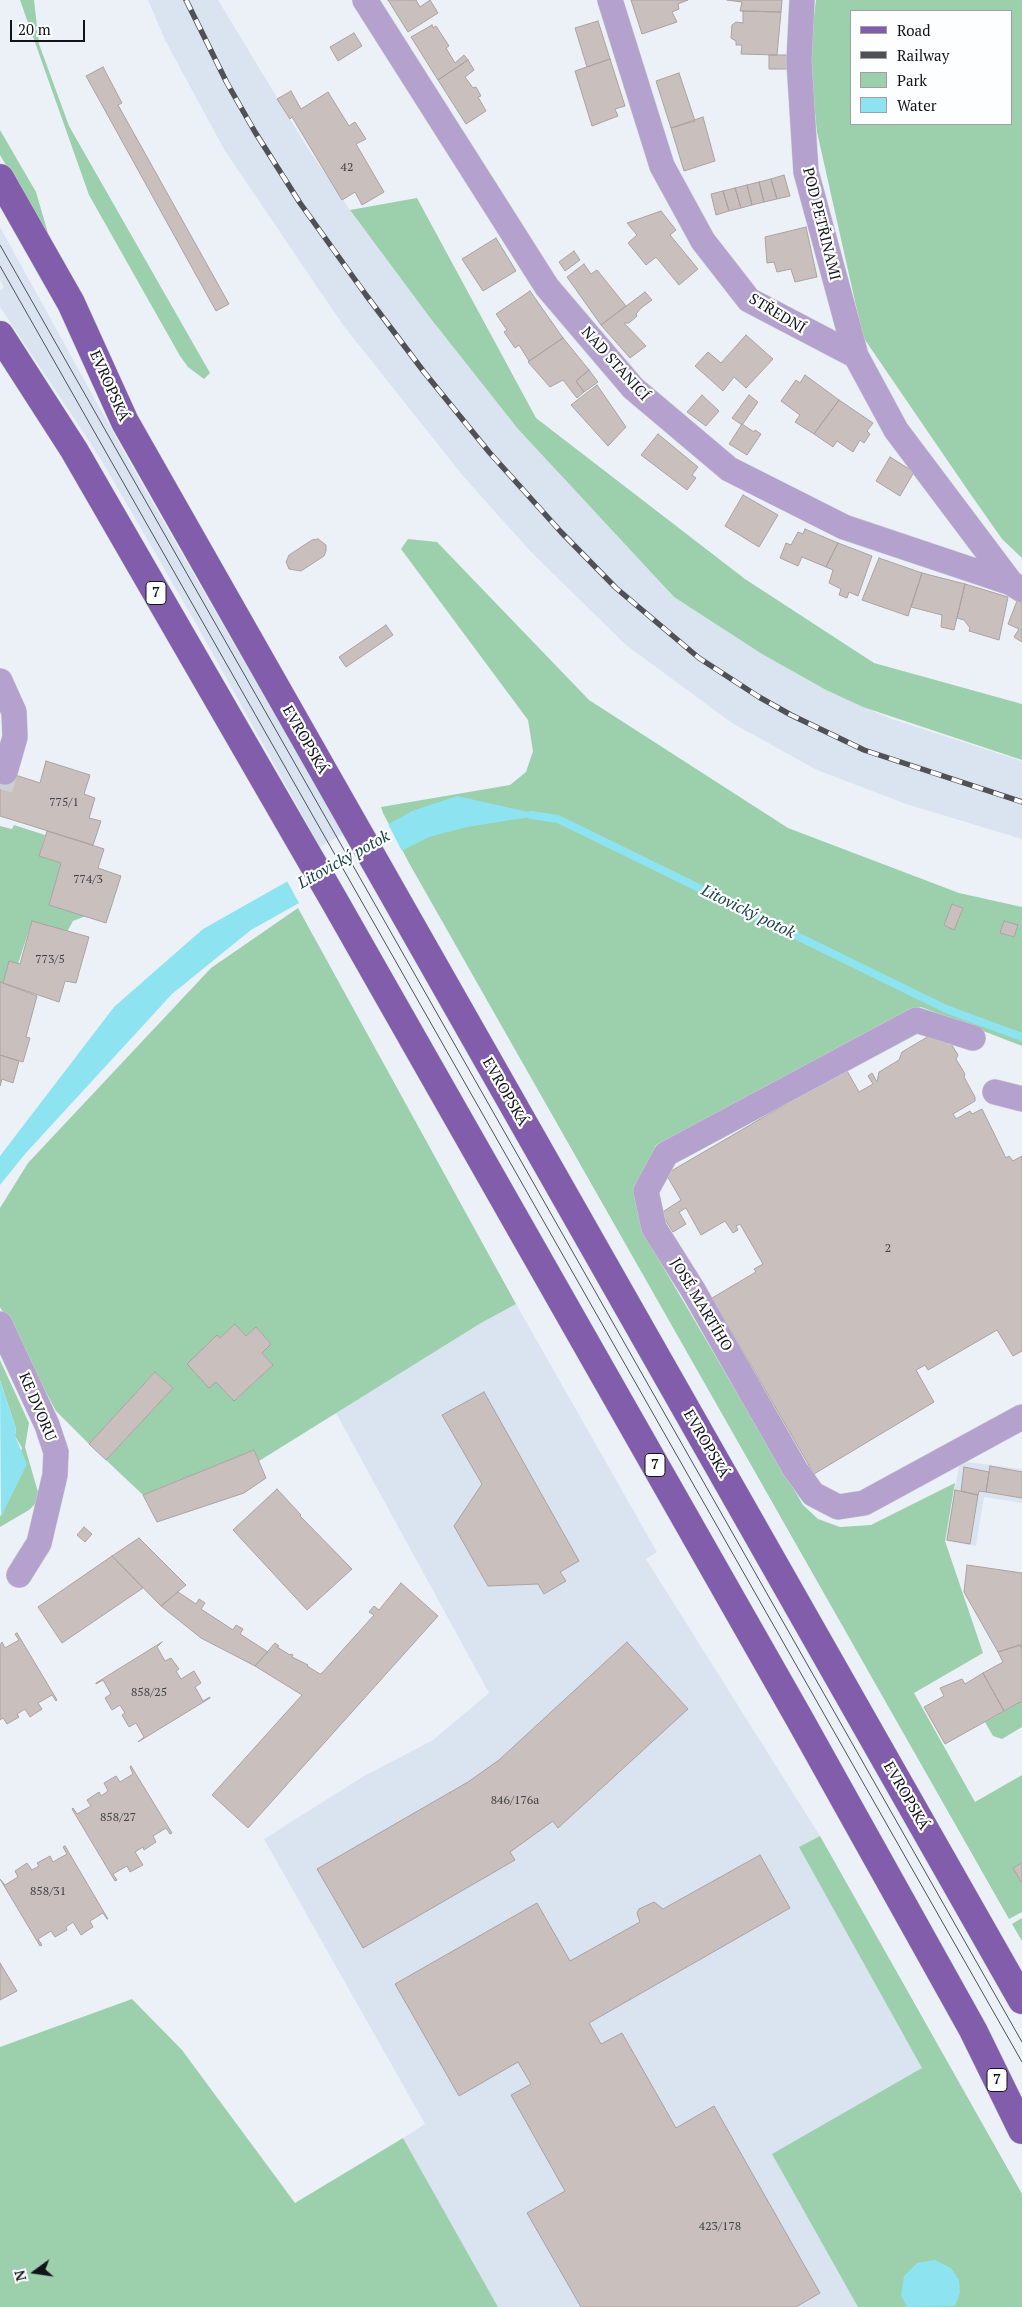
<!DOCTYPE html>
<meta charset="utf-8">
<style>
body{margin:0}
#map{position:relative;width:1022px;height:2307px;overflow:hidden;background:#ecf1f8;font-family:"PT Serif",serif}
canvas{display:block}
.legend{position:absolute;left:850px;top:10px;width:162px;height:115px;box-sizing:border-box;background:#fdfeff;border:1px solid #9fa0a2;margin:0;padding:6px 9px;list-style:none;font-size:15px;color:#131417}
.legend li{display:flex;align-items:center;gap:10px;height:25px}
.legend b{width:25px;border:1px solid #9fa0a2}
.north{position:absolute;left:10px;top:2247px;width:50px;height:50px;-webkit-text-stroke:4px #fdfeff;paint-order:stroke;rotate:256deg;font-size:14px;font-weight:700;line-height:20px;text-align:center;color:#131417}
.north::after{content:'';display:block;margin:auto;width:18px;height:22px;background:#131417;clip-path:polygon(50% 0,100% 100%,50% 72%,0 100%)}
.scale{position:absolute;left:10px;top:20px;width:75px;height:22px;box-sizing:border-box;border:2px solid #131417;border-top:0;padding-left:6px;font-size:15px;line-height:18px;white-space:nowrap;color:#131417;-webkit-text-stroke:4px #fdfeff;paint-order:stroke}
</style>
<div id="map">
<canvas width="1022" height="2307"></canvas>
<ul class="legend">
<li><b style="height:6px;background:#825dac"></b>Road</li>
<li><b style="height:6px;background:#4f5156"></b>Railway</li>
<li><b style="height:14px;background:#9ccfac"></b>Park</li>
<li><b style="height:14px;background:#8de4f0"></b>Water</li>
</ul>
<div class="north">N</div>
<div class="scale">20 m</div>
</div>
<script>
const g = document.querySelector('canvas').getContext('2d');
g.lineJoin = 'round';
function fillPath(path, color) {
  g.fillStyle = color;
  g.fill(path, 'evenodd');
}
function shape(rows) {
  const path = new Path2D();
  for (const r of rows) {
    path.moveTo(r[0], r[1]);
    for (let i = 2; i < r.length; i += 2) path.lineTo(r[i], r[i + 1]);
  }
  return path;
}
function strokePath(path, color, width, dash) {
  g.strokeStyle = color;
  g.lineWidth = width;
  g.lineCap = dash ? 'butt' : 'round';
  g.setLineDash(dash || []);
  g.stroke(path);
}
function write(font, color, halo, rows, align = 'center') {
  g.font = font + ' "PT Serif",serif';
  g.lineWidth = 4.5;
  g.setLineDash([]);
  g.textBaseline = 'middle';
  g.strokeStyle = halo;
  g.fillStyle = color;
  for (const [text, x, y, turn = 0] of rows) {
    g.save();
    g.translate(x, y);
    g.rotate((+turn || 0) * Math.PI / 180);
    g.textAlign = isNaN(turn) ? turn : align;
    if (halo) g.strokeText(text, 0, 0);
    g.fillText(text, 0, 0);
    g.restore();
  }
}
fillPath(shape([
 [148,0,218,0,307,147,350,210,431,319,518,429,674,597,762,654,826,690,889,718,1022,761,1022,839,906,804,817,770,732,723,626,645,531,552,463,476,343,325,225,151,165,40],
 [0,227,135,472,343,834,320,847,199,629,99,456,0,307,0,290,4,287,0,280],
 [516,1304,657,1552,646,1559,820,1836,1022,2194,1022,2307,498,2307,403,2138,425,2124,264,1839,364,1776,433,1740,489,1693,336,1413,481,1323],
 [960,1461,1022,1469,1022,1503,984,1497,976,1546,945,1541]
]), '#dae4f1');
fillPath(shape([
 [20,0,34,0,39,44,69,126,210,373,204,379,188,367,180,356,89,195],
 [816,0,1022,0,1022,558,1002,539,969,492,863,337,817,132,809,55],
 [851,11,1011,11,1011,124,851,124],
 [0,130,36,192,50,240,0,155],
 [417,198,536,418,745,579,874,663,1022,704,1022,760,863,707,826,690,762,654,674,597,518,429,431,319,350,210],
 [408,539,437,542,589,700,788,828,959,893,1022,907,1022,1046,921,1007,656,1145,636,1189,642,1231,803,1505,818,1519,840,1527,871,1525,955,1483,945,1541,983,1653,914,1693,975,1802,1022,1775,1022,1863,1014,1868,1022,1883,1022,1912,1009,1919,409,863,383,813,381,807,510,785,526,772,533,751,528,720,401,549],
 [953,904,963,908,954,929,944,925],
 [1004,921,1017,925,1014,937,1000,933],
 [14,825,45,835,39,856,61,863,49,905,86,916,73,921,67,932,32,921,18,964,9,962,3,983,0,982,0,826,12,829],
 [298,908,516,1304,481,1323,259,1461,254,1450,143,1495,106,1460,173,1388,155,1372,89,1444,56,1411,0,1307,0,1208,28,1163,211,968],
 [235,1324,246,1336,256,1327,271,1344,262,1353,273,1365,234,1401,216,1382,217,1336,220,1338],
 [0,1360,29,1423,25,1447,40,1499,29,1510,0,1527,0,1517,22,1448,15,1436,16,1429,0,1380],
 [1022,1701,1022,1727,1002,1739,993,1736,985,1722],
 [820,1836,1022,2194,1022,2307,858,2307,772,2154,922,2068,799,1847],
 [1022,1918,1022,1941,1012,1924],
 [132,1999,182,2050,295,2203,403,2138,498,2307,0,2307,0,2047]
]), '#9ccfac');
fillPath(shape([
 [457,796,542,815,467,827,429,837,301,902,251,930,172,994,25,1154,0,1185,0,1156,114,1007,203,929,412,811],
 [0,1380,16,1429,15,1436,27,1464,1,1517],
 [935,2260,951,2268,959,2280,960,2293,955,2306,907,2307,901,2295,904,2276,917,2263]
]), '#8de4f0');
fillPath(shape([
 [387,822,403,853,300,905,286,879]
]), '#ecf1f8');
strokePath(shape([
 [531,815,558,819,946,1009,1022,1037]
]), '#8de4f0', 8);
const building = shape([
 [388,0,416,0,420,7,430,0,438,13,408,32,388,0],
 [631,0,688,0,678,4,679,9,672,12,677,22,642,34,631,0],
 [727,0,782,0,781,12,740,11,742,2,727,0],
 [743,11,781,12,777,55,741,54,742,45,736,45,736,41,731,38,732,25,736,22,743,23,743,11],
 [598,21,610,59,587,67,575,28,598,21],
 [432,25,433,28,436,26,449,46,446,48,455,63,464,55,468,60,438,80,411,37,432,25],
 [354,33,362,46,338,61,330,47,354,33],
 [769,55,792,55,791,69,769,69,769,55],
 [610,59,625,106,615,109,618,116,592,126,575,71,610,59],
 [468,60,474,70,465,77,473,88,476,87,481,96,478,97,486,111,466,124,438,80,468,60],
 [103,67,122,103,118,105,229,304,216,311,86,76,103,67],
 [679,73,695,121,671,128,656,81,679,73],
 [291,91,301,109,328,92,349,126,355,122,366,139,356,144,384,192,362,205,355,192,342,200,292,117,290,119,277,99,291,91],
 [703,117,715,161,684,171,671,128,703,117],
 [784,175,790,196,777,199,771,179,784,175],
 [771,179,777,199,764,202,759,182,771,179],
 [759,182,764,202,752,205,747,185,759,182],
 [747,185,752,205,741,208,735,188,747,185],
 [735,188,741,208,729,211,723,191,735,188],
 [723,191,729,211,716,215,711,194,723,191],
 [661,211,676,230,670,235,698,269,679,285,656,257,646,265,628,243,637,235,627,223,661,211],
 [806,227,817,277,795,282,791,269,777,272,774,262,767,263,765,237,806,227],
 [496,238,516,271,483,291,462,259,496,238],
 [574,251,580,260,565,271,559,262,574,251],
 [584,264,591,274,597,270,626,306,601,325,567,277,584,264],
 [530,291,563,338,529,361,519,345,515,348,504,332,507,330,496,314,530,291],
 [645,292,652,300,641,308,636,314,637,316,629,323,624,323,646,346,630,358,601,325,645,292],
 [746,335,773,359,746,388,734,377,723,391,695,366,708,352,721,363,746,335],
 [563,338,589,370,576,381,584,392,577,398,563,380,550,387,528,362,563,338],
 [589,370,598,382,584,392,576,381,589,370],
 [805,375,839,400,814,434,795,422,800,415,781,401,796,380,800,383,805,375],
 [597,385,626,427,608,446,571,405,597,385],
 [702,395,719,411,706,426,687,412,702,395],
 [749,395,758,402,742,425,732,418,749,395],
 [839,400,873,423,867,431,870,434,864,443,860,440,853,452,837,441,833,447,814,434,839,400],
 [742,424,754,432,755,430,761,434,747,455,729,444,742,424],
 [658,434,698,467,692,475,696,478,687,490,641,455,658,434],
 [890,457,914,472,900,496,876,481,890,457],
 [743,495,778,515,759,547,725,526,743,495],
 [805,529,838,543,826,567,802,557,798,566,780,558,786,543,791,545,798,532,803,534,805,529],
 [318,539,326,545,326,551,324,556,301,571,289,569,286,562,289,555,312,540,318,539],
 [838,543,872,556,858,596,849,592,847,598,839,595,841,589,829,583,833,570,826,567,838,543],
 [879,558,922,573,908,616,862,600,879,558],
 [922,573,965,584,954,630,941,627,942,615,911,607,922,573],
 [965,584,1008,597,999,640,969,631,970,628,964,620,957,618,965,584],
 [1017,601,1022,604,1022,642,1014,637,1019,629,1008,624,1017,601],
 [386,625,393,635,346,667,339,657,386,625],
 [46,761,90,775,84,794,95,798,89,818,101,821,93,845,0,816,0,770,40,783,46,761],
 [47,831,104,849,98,868,121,876,106,923,49,905,61,863,39,856,47,831],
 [952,904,963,908,954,930,944,925,952,904],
 [32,921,89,937,76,983,65,981,59,1002,3,983,9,961,20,964,32,921],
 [1004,921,1018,925,1014,937,1000,933,1004,921],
 [0,982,37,996,26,1037,30,1038,23,1062,0,1055,0,982],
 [929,1036,950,1042,958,1055,956,1059,965,1074,964,1077,975,1097,975,1101,953,1114,956,1119,970,1111,972,1114,982,1109,1006,1158,1009,1156,1013,1161,1022,1156,1022,1351,1013,1356,997,1330,928,1370,925,1365,916,1370,934,1402,814,1474,712,1298,756,1272,754,1269,763,1264,740,1224,736,1226,738,1230,733,1233,725,1221,701,1235,686,1208,679,1212,686,1224,673,1232,661,1213,681,1200,666,1174,846,1069,859,1092,873,1084,868,1076,872,1073,877,1082,879,1072,899,1060,902,1052,929,1036],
 [0,1055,19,1061,13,1083,2,1079,0,1086,0,1055],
 [235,1324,246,1336,256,1327,271,1344,262,1353,273,1365,234,1401,216,1382,209,1388,187,1364,217,1335,220,1338,235,1324],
 [155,1372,173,1388,106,1460,89,1444,155,1372],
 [484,1392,579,1561,560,1572,566,1581,544,1594,538,1584,488,1586,454,1526,482,1484,442,1415,484,1392],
 [254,1450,266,1478,244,1493,157,1522,143,1495,254,1450],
 [990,1466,1022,1472,1022,1498,986,1492,990,1466],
 [964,1467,989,1472,986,1492,979,1491,978,1495,961,1491,964,1467],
 [277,1489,301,1515,300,1516,352,1569,307,1610,233,1530,277,1489],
 [955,1490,978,1495,970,1544,947,1540,955,1490],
 [84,1527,92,1534,85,1542,77,1535,84,1527],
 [139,1538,186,1585,161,1606,112,1556,139,1538],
 [112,1556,143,1588,62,1643,38,1607,112,1556],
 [967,1565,1022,1573,1022,1649,1020,1645,998,1652,964,1592,967,1565],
 [401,1583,438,1616,248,1828,212,1795,302,1695,255,1666,275,1643,279,1646,277,1647,290,1655,291,1654,293,1655,292,1657,308,1665,307,1666,320,1674,322,1673,374,1615,369,1612,374,1606,379,1610,401,1583],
 [178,1592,196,1604,199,1599,205,1603,201,1609,233,1630,236,1625,243,1629,240,1634,268,1652,255,1666,201,1638,161,1606,178,1592],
 [17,1633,57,1700,56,1701,52,1695,38,1703,42,1709,30,1717,25,1709,17,1714,19,1717,7,1724,3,1718,0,1720,0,1645,2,1642,5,1648,19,1640,15,1634,17,1633],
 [162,1642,157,1647,165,1661,171,1658,179,1669,176,1671,181,1679,194,1671,201,1683,195,1687,203,1701,210,1697,210,1698,138,1742,144,1737,136,1723,129,1727,122,1715,125,1713,120,1705,112,1710,105,1698,111,1694,103,1680,96,1684,96,1683,162,1642],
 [627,1642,688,1709,558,1828,553,1821,510,1852,515,1860,363,1948,317,1869,468,1782,499,1760,627,1642],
 [1020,1645,1022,1649,1022,1701,1004,1711,983,1673,1003,1662,998,1652,1020,1645],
 [983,1673,1004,1711,945,1744,924,1707,944,1696,940,1688,962,1679,965,1684,983,1673],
 [131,1766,172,1833,170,1834,166,1828,153,1836,156,1842,144,1850,143,1847,135,1852,143,1865,130,1872,127,1866,113,1874,117,1880,115,1881,72,1809,73,1808,77,1814,91,1806,87,1800,99,1792,101,1796,108,1791,104,1783,116,1776,120,1782,133,1774,130,1767,131,1766],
 [65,1846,108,1919,107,1919,103,1913,90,1921,93,1927,81,1935,73,1922,66,1927,67,1930,55,1937,51,1931,38,1939,42,1945,40,1946,0,1879,5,1885,18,1877,15,1871,27,1863,32,1870,39,1866,37,1863,50,1856,53,1862,67,1854,63,1847,65,1846],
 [760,1855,790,1908,589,2023,601,2044,622,2033,676,2128,714,2106,820,2293,796,2307,581,2307,527,2213,565,2191,511,2095,531,2084,518,2062,459,2096,395,1984,537,1903,570,1961,640,1922,637,1913,639,1909,654,1902,663,1909,760,1855],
 [1022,1863,1022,1883,1013,1868,1022,1863],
 [0,1963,17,1991,0,2000,0,1963]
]);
fillPath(building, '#c9c0be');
strokePath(building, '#aba2a0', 1);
strokePath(shape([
 [0,789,5,772]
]), '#cbd0d6', 25, [25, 12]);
const street = shape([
 [365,0,547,287,633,388,729,469,844,527,1011,583,1022,590],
 [610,0,662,166,703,241,749,300,856,356],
 [802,0,799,61,806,172,856,356,896,430,1011,583],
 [0,681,14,712,15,737,5,772],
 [973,1038,916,1020,666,1154,646,1191,654,1228,693,1290,795,1469,813,1494,838,1507,864,1503,1022,1417],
 [995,1092,1022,1099],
 [0,1324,47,1425,56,1452,55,1475,39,1543,19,1575]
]);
const primary = shape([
 [0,178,71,303,125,422,1022,2000],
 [0,335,74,450,335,902,799,1718,973,2030,1022,2130]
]);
strokePath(street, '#c9ced4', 26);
strokePath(primary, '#c9ced4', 29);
strokePath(street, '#b4a1cd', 25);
strokePath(primary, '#825dac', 28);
strokePath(shape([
 [0,245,1022,2042],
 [0,266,1022,2062]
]), '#4f5156', 1);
const rail = shape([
 [186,0,227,83,255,132,300,203,366,295,424,372,489,452,561,532,616,588,699,658,759,697,791,715,864,750,1022,802]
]);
strokePath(rail, '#4f5156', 5.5);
strokePath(rail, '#fdfeff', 4, [11]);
write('12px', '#403f41', null, [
 ["42",347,168],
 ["775/1",64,803],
 ["774/3",88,880],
 ["773/5",50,960],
 ["2",888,1249],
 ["858/25",149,1693],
 ["846/176a",515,1801],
 ["858/27",118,1818],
 ["858/31",48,1892],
 ["423/178",720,2227]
]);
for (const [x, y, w] of [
 [156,593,20],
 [655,1465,20],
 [997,2080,20]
]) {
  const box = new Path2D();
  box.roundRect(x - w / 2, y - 11.5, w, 23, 4);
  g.fillStyle = '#fdfeff';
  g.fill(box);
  strokePath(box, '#131417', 1);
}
write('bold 14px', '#131417', null, [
 ["7",156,593],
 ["7",655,1465],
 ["7",997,2080]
]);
write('15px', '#131417', '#fdfeff', [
 ["POD PETŘINAMI",821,224,76],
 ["STŘEDNÍ",777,314,31],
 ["NAD STANICÍ",615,364,48],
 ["EVROPSKÁ",109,386,66],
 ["EVROPSKÁ",305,740,60],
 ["EVROPSKÁ",505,1092,60],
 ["JOSÉ MARTÍHO",701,1305,59],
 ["KE DVORU",37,1407,67],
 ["EVROPSKÁ",706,1444,60],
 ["EVROPSKÁ",906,1796,60]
]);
write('italic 16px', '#194247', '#fdfeff', [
 ["Litovický potok",344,860,-29],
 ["Litovický potok",748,912,26]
]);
</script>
